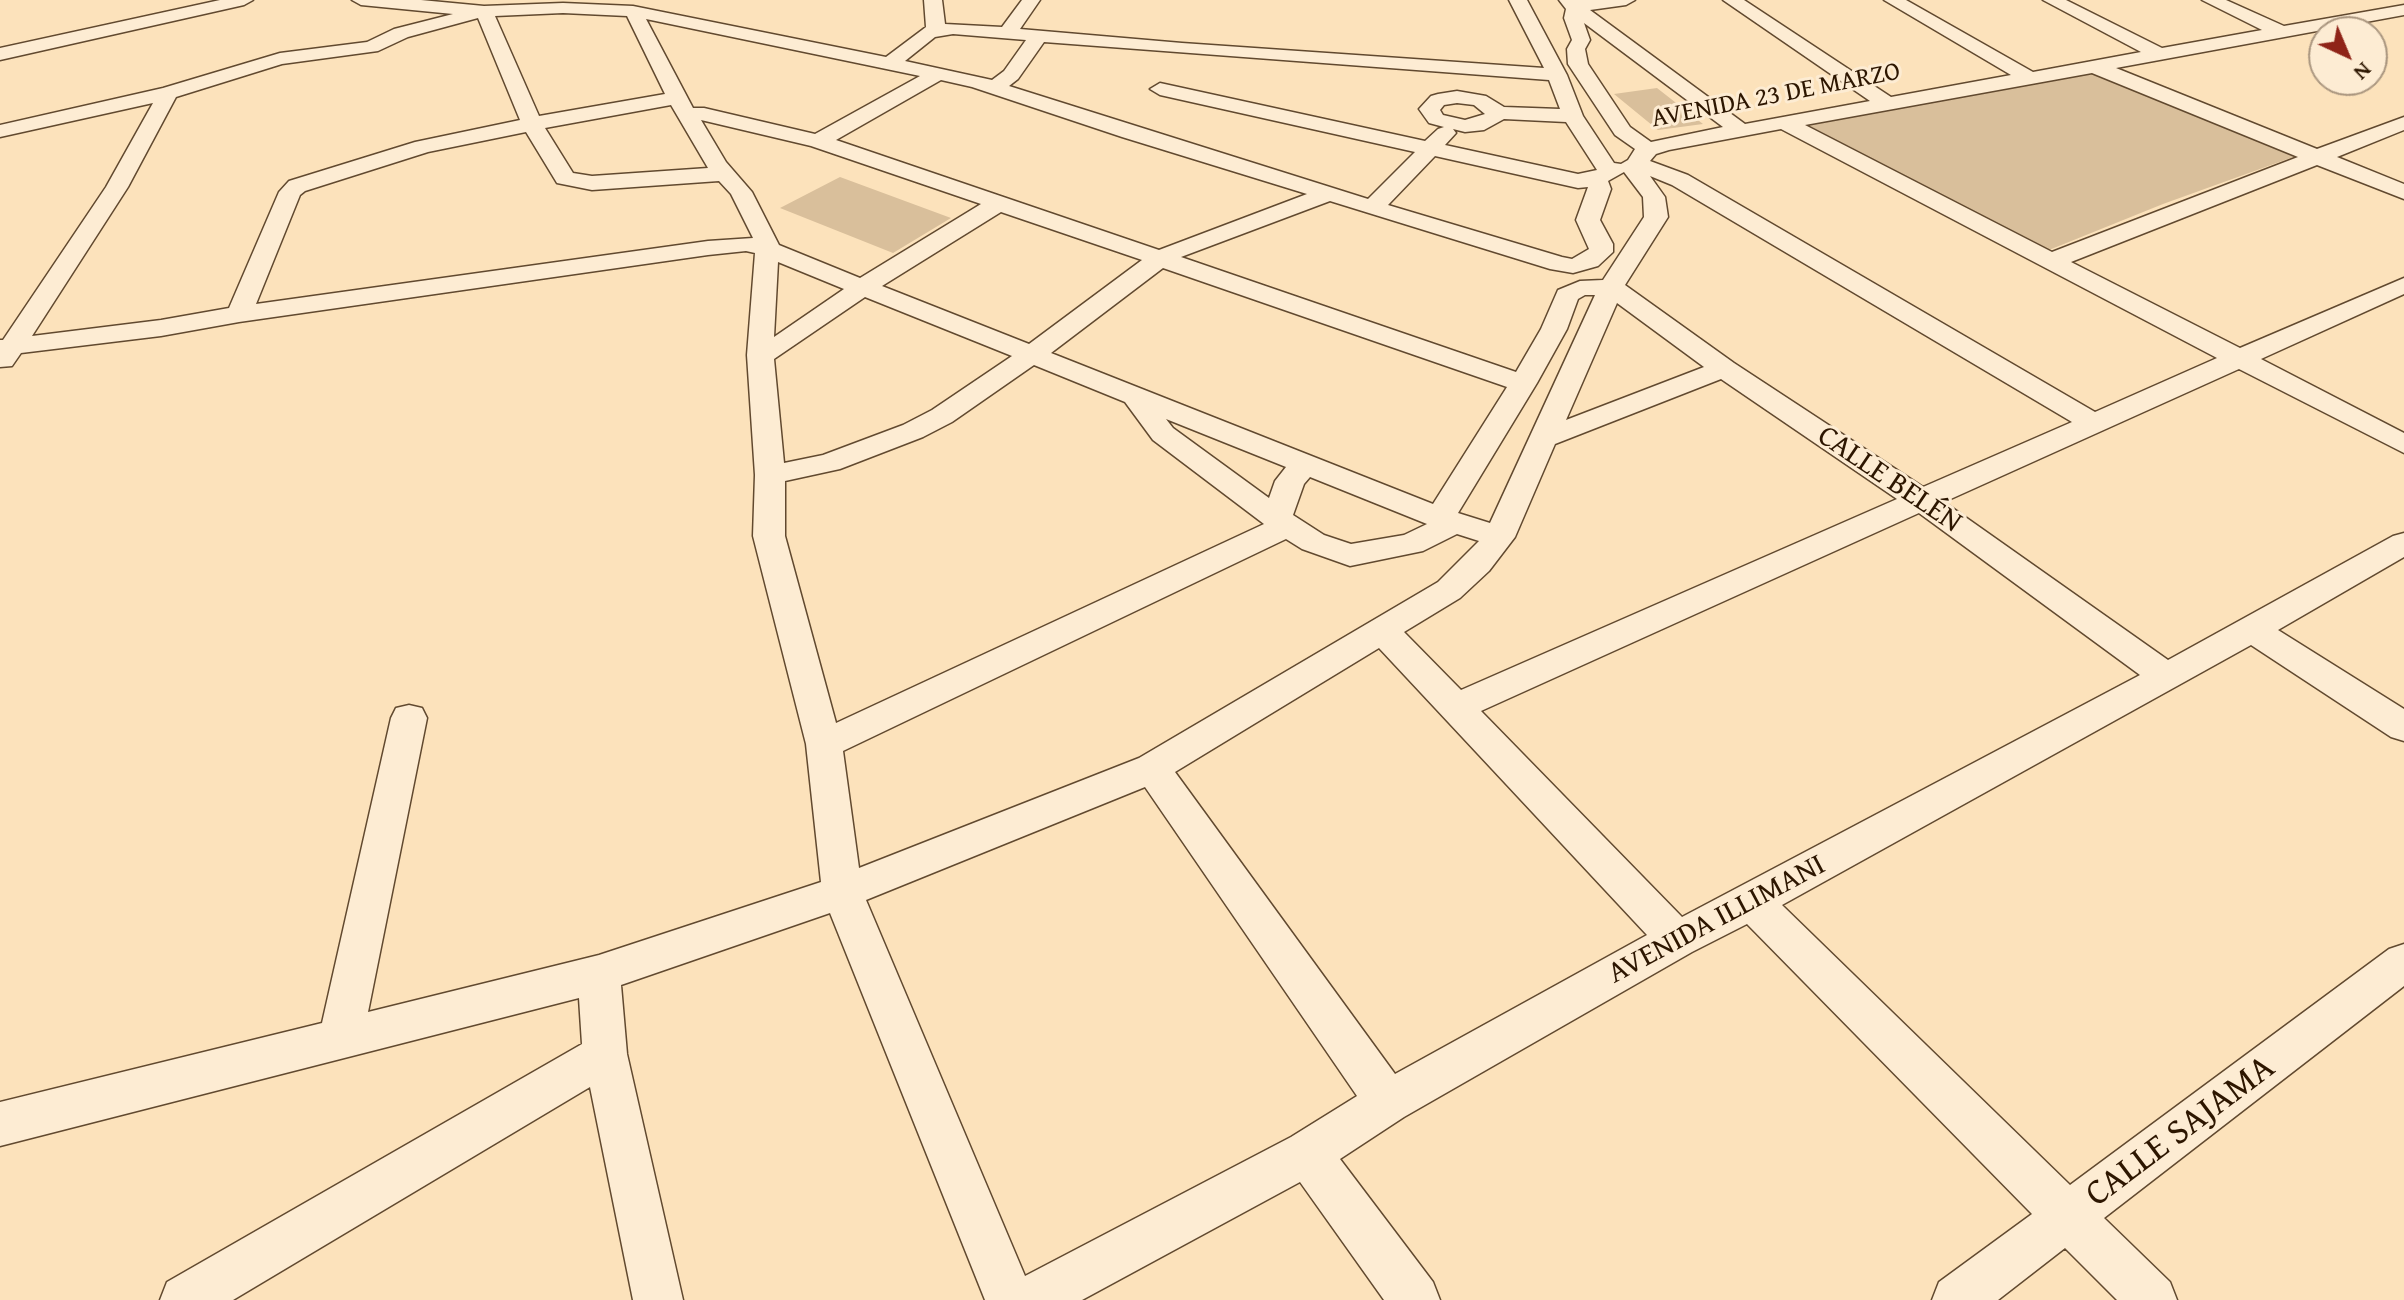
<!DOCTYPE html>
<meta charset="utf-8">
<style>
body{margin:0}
#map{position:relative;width:2404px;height:1300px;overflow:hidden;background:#fce2bb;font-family:"Gentium Book Plus",serif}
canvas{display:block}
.north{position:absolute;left:2308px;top:16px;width:80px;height:80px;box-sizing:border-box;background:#fdecd3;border:2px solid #aa967f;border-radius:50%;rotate:136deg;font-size:22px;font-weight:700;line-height:32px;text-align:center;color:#2d1600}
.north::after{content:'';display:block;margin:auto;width:28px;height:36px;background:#8f2418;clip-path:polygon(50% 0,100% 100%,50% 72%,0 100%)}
</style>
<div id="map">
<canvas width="2404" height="1300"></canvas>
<div class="north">N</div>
</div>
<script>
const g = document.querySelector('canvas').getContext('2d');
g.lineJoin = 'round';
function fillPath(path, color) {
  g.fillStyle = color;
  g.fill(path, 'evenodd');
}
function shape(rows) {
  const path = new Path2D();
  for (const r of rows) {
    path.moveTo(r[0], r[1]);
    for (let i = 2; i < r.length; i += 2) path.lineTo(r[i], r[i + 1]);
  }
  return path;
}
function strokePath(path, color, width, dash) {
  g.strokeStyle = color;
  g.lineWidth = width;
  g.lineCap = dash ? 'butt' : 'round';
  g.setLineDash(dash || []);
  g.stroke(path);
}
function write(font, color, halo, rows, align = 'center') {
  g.font = font + ' "Gentium Book Plus",serif';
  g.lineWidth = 6;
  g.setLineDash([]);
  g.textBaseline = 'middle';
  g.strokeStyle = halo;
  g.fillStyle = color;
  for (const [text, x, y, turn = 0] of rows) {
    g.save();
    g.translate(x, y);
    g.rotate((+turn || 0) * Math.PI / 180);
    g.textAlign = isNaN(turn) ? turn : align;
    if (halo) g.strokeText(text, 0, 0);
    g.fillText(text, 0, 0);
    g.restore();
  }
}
fillPath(shape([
 [2091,71,2296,156,2163,204,2044,252,1803,126],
 [1657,88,1703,124,1658,130,1614,94],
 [840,177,951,218,893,253,780,208]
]), '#d9bf9b');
const street = shape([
 [220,0,253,0,244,5,0,60,0,48,220,0],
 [352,0,421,0,484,6,563,3,633,6,886,57,926,27,924,0,942,0,945,24,1002,27,1022,0,1040,0,1020,29,1182,43,1544,68,1509,0,1527,0,1567,75,1583,116,1614,163,1621,164,1628,160,1635,149,1615,135,1568,64,1567,49,1572,40,1564,18,1566,9,1559,0,1635,0,1626,5,1590,10,1745,124,1870,101,1723,0,1744,0,1891,97,2011,75,1884,0,1906,0,2033,72,2141,52,2043,0,2066,0,2162,48,2262,30,2202,0,2226,0,2284,26,2404,5,2404,15,2116,68,2317,149,2404,117,2404,130,2337,157,2404,184,2404,199,2317,165,2071,262,2240,348,2404,278,2404,294,2261,359,2404,433,2404,453,2239,369,1944,502,2168,660,2393,536,2404,533,2404,557,2278,630,2404,709,2404,741,2391,737,2251,645,1782,905,2070,1185,2389,949,2404,944,2404,986,2104,1218,2170,1282,2177,1300,2117,1300,2065,1248,1998,1300,1932,1300,1939,1282,2032,1214,1747,924,1692,952,1404,1117,1340,1159,1433,1282,1440,1300,1384,1300,1300,1182,1082,1300,985,1300,830,913,621,985,627,1054,683,1300,633,1300,590,1087,233,1300,160,1300,167,1282,582,1044,579,998,0,1146,0,1102,322,1023,391,718,396,708,409,705,422,708,427,718,368,1012,599,955,821,882,806,744,753,536,755,475,747,355,755,253,746,251,708,255,239,322,161,336,21,353,12,366,0,367,0,340,3,340,106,187,153,103,0,137,0,125,163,88,280,53,367,42,394,29,453,14,361,5,352,0],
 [563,13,627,16,665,94,539,116,495,16,563,13],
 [478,18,520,120,415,142,289,181,279,192,229,308,161,320,32,336,128,187,176,97,282,64,378,51,408,37,478,18],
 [646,19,920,76,815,134,704,108,693,108,646,19],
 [1584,23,1723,127,1651,142,1630,127,1588,64,1585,49,1590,40,1584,23],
 [953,34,1026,40,1004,71,992,80,905,61,935,37,953,34],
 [1044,42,1549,80,1560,109,1504,107,1486,96,1457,91,1438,94,1431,96,1419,109,1429,123,1444,127,1438,129,1425,141,1160,83,1150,89,1160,95,1415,152,1368,199,1009,86,1018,79,1044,42],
 [2092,73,2298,157,2052,252,1805,125,2092,73],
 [941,80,972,87,1122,137,1307,194,1159,250,836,140,941,80],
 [1457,103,1474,105,1485,114,1465,120,1443,115,1440,110,1444,105,1457,103],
 [671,105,708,168,592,176,573,173,545,128,671,105],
 [1504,119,1566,122,1597,170,1578,174,1445,145,1456,133,1453,129,1465,132,1484,130,1504,119],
 [701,120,811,146,981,204,860,278,779,245,752,192,726,162,701,120],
 [1781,129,2217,358,2095,412,1688,175,1650,161,1656,154,1669,150,1781,129],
 [526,132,557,183,592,190,719,181,731,194,753,238,708,241,256,304,300,195,305,191,428,152,526,132],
 [1435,156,1578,188,1588,187,1576,220,1589,249,1572,259,1562,257,1388,205,1435,156],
 [1624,172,1643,197,1644,217,1603,280,1580,281,1558,290,1541,329,1516,372,1181,257,1330,201,1550,269,1573,273,1598,266,1613,252,1613,244,1600,220,1611,189,1608,181,1624,172],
 [1650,176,1672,185,2072,422,1923,487,1734,363,1625,285,1668,217,1665,197,1650,176],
 [1001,212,1142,260,1029,344,882,286,1001,212],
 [778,262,844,289,774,337,778,262],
 [1163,268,1507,387,1433,504,1051,353,1163,268],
 [1585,295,1595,295,1490,523,1458,513,1537,383,1567,329,1578,299,1585,295],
 [865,297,1012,356,932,410,903,425,823,455,784,463,774,359,865,297],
 [1617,303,1704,367,1566,420,1617,303],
 [1034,365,1125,402,1153,440,1264,524,836,723,785,536,785,481,840,469,923,437,952,422,1034,365],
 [1721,379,1897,499,1461,690,1404,632,1460,598,1489,571,1515,537,1555,444,1721,379],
 [1166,419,1286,467,1275,481,1269,498,1173,428,1166,419],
 [1310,477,1427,524,1404,535,1351,544,1324,535,1293,515,1304,484,1310,477],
 [1919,513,2140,675,1682,917,1481,711,1919,513],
 [1457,534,1479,541,1438,582,1139,758,859,868,843,751,1286,539,1302,549,1350,566,1423,551,1457,534],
 [1379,648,1647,935,1395,1074,1175,772,1379,648],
 [1145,787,1357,1096,1291,1137,1025,1276,866,900,1145,787]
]);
strokePath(street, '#61492f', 3);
fillPath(street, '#fdecd3');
write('26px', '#2d1600', '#fdecd3', [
 ["AVENIDA 23 DE MARZO",1776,96,-11]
]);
write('30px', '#2d1600', '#fdecd3', [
 ["CALLE BELÉN",1889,480,34],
 ["AVENIDA ILLIMANI",1717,920,-28]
]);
write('36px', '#2d1600', '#fdecd3', [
 ["CALLE SAJAMA",2181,1132,-37]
]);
</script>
